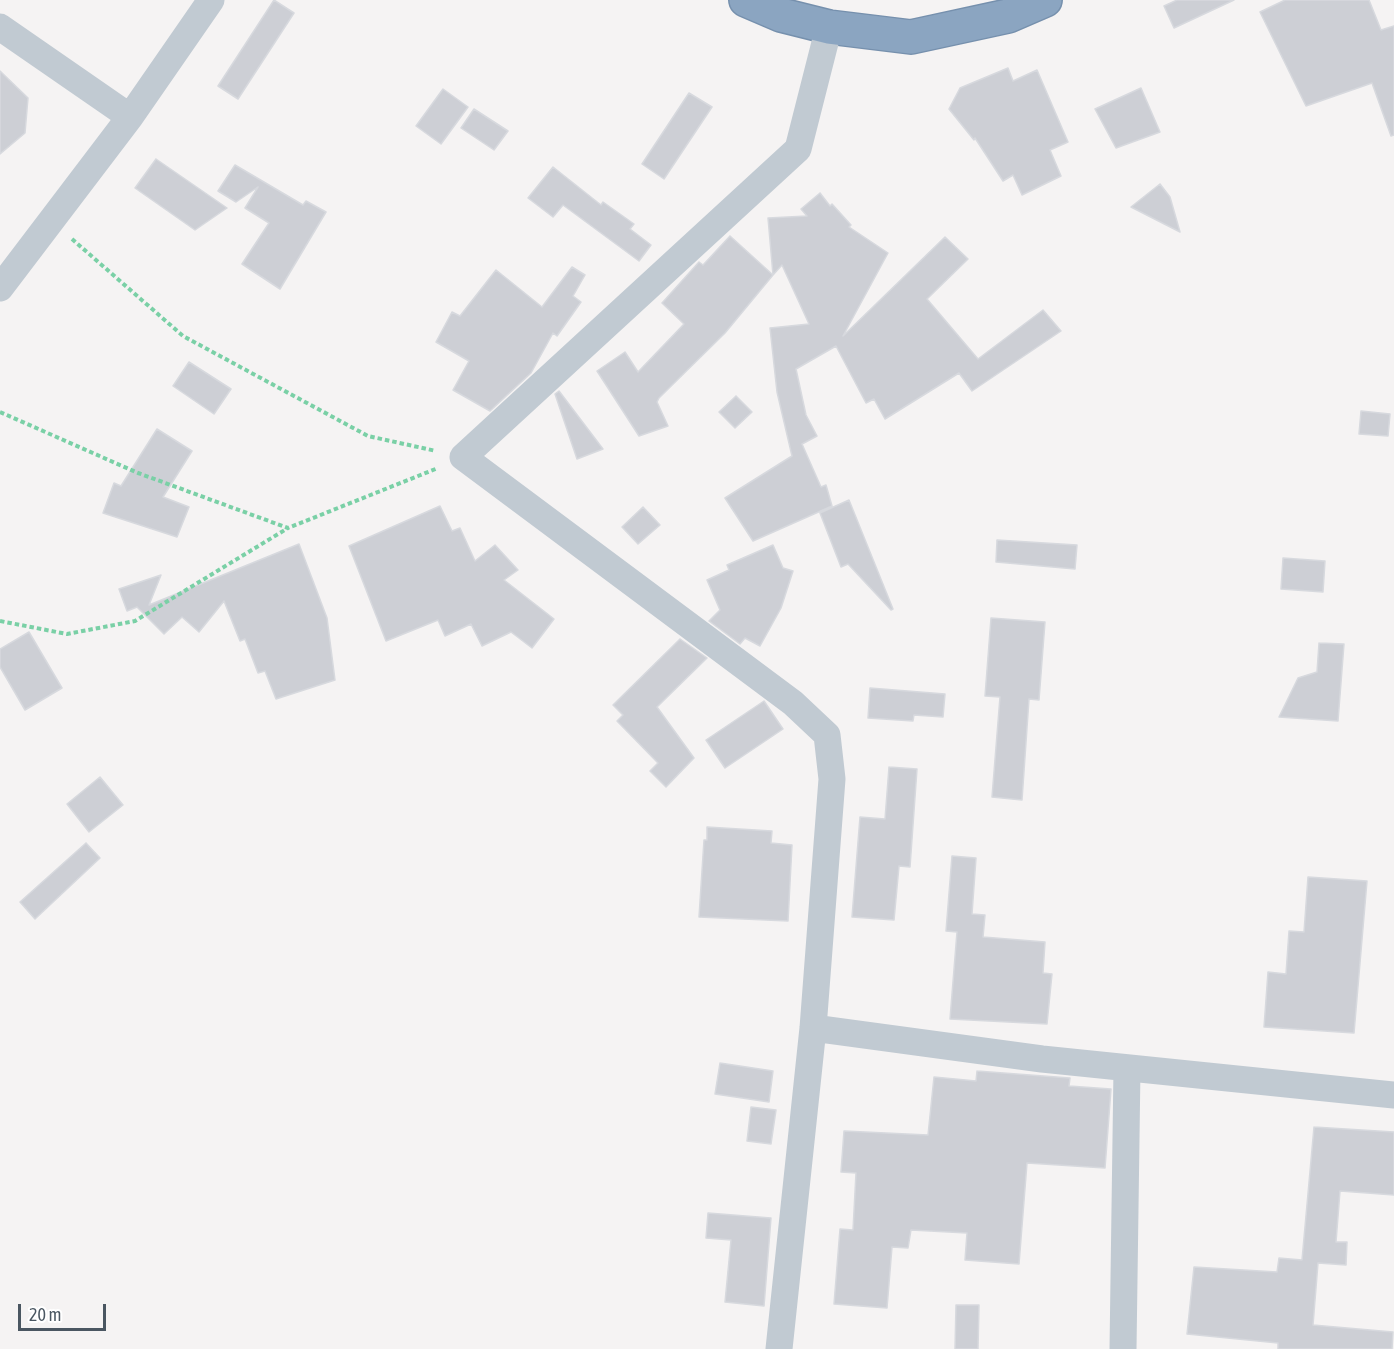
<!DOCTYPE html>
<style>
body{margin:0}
#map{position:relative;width:1394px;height:1349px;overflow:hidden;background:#f5f3f3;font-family:"Asap Condensed",sans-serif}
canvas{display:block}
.scale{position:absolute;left:18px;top:1304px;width:88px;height:27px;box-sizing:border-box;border:3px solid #4a5661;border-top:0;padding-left:8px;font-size:18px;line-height:21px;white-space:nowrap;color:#4a5661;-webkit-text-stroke:4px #fff;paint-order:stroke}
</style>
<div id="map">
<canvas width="1394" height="1349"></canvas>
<div class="scale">20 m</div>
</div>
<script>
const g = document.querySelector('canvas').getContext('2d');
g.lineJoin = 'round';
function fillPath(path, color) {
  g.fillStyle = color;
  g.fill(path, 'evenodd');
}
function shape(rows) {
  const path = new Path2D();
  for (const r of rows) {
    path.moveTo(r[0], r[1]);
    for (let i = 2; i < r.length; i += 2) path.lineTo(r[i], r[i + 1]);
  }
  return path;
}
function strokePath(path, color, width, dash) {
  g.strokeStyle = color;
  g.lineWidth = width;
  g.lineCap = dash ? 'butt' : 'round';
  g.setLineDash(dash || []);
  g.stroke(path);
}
const building = shape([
 [274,0,294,13,238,99,218,86,274,0],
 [1177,0,1234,0,1174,28,1164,6,1177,0],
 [1285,0,1369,0,1381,30,1394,26,1394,135,1391,136,1372,83,1306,106,1260,12,1285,0],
 [1008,68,1013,81,1037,70,1068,142,1050,150,1061,176,1022,195,1013,175,1003,181,975,138,974,140,949,109,960,88,1008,68],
 [0,71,28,98,25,133,0,154,0,71],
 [1141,88,1160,132,1116,148,1095,109,1141,88],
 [443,89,468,107,441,144,416,126,443,89],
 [689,93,712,107,664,179,642,164,689,93],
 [474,109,508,131,494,150,461,128,474,109],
 [156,159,227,208,195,230,135,188,156,159],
 [235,165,303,205,306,201,326,212,280,289,242,264,269,223,245,208,258,187,236,202,218,191,235,165],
 [553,167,601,205,603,202,634,224,630,229,651,245,639,261,563,205,553,217,528,198,553,167],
 [1160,184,1170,197,1180,232,1131,207,1160,184],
 [820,193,830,206,832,204,851,225,849,227,888,253,843,336,945,237,968,259,927,299,978,359,1043,310,1061,331,972,391,959,373,885,419,874,399,866,403,836,346,796,369,806,415,817,436,802,444,821,487,826,485,832,506,753,541,725,498,792,456,777,392,770,328,809,324,782,265,773,275,768,218,807,216,801,209,820,193],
 [730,236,773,275,725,333,659,398,657,402,668,426,639,436,597,371,625,352,638,372,684,324,662,303,699,262,703,265,730,236],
 [572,267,585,275,573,296,581,302,557,336,553,333,531,373,490,411,453,390,469,361,436,342,452,312,460,316,496,270,542,307,572,267],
 [189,362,231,389,214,414,173,386,189,362],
 [559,391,603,449,577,459,555,394,559,391],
 [736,396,752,412,735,428,719,412,736,396],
 [1361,411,1390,414,1388,436,1359,434,1361,411],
 [157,429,192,451,163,497,189,507,177,537,103,513,114,483,121,486,157,429],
 [849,500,893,609,891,610,848,564,841,567,820,513,849,500],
 [440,506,452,531,460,528,475,561,495,545,518,570,504,580,554,619,532,648,511,632,482,646,471,624,445,636,438,620,386,641,349,546,440,506],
 [643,507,660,525,638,544,622,527,643,507],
 [997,540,1077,545,1075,569,996,562,997,540],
 [299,544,327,618,335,680,276,699,265,671,258,673,245,639,240,641,224,601,199,632,182,617,164,634,137,607,127,611,119,589,161,575,149,605,299,544],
 [773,545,783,568,793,571,781,608,760,646,745,638,740,644,709,621,720,610,707,580,729,570,727,565,773,545],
 [1283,558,1325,561,1323,592,1281,589,1283,558],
 [991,618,1045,622,1039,700,1029,699,1022,800,992,797,1000,697,985,696,991,618],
 [29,632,62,688,25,710,0,667,0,649,29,632],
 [680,639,707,658,657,707,694,758,666,787,650,771,658,763,617,721,623,715,613,705,680,639],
 [1319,643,1344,644,1338,721,1279,717,1298,678,1317,672,1319,643],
 [870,688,945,694,943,717,914,715,913,721,868,718,870,688],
 [764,701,783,729,725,768,706,740,764,701],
 [889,767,917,769,910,867,899,866,894,920,852,917,860,817,885,819,889,767],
 [100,777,123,805,89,832,67,804,100,777],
 [707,827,772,831,771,843,792,845,788,921,699,917,704,840,707,840,707,827],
 [86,843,100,858,35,919,20,902,86,843],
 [952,856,976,858,972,914,985,915,983,937,1045,942,1043,973,1052,974,1047,1024,950,1019,957,932,946,931,952,856],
 [1308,877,1367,881,1354,1033,1264,1027,1268,972,1286,974,1289,931,1304,932,1308,877],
 [720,1063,773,1071,769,1102,715,1094,720,1063],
 [977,1071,1070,1078,1069,1086,1111,1089,1105,1168,1027,1163,1019,1264,965,1260,967,1233,911,1230,908,1248,892,1247,887,1308,834,1304,840,1229,853,1230,856,1173,841,1172,844,1131,928,1135,934,1077,976,1081,977,1071],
 [751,1107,776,1110,771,1144,747,1141,751,1107],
 [1314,1127,1394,1132,1394,1195,1340,1191,1336,1242,1347,1242,1346,1265,1318,1263,1313,1325,1393,1332,1392,1349,1278,1349,1278,1343,1187,1334,1194,1267,1277,1272,1279,1258,1302,1260,1314,1127],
 [708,1213,771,1218,764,1306,725,1302,731,1240,706,1238,708,1213],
 [956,1305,979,1305,978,1349,955,1349,956,1305]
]);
fillPath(building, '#cdcfd5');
strokePath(building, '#d7d9de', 1.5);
const highway = shape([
 [746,0,781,15,829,27,911,37,1008,16,1045,0]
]);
strokePath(highway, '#7690ad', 36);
strokePath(shape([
 [72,239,183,336,368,436,436,451],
 [0,412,138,473,288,528,438,468],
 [0,621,67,634,135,621,288,528]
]), '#7ad0a6', 4, [4.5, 3]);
strokePath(shape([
 [0,27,130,117],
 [0,288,130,117,211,0],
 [813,1028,1042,1059,1394,1095],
 [779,1349,813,1028,832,779,827,735,793,703,463,457,798,149,829,27],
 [1123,1349,1127,1068]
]), '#c1cad2', 27);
strokePath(highway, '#8ba5c1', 33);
</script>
